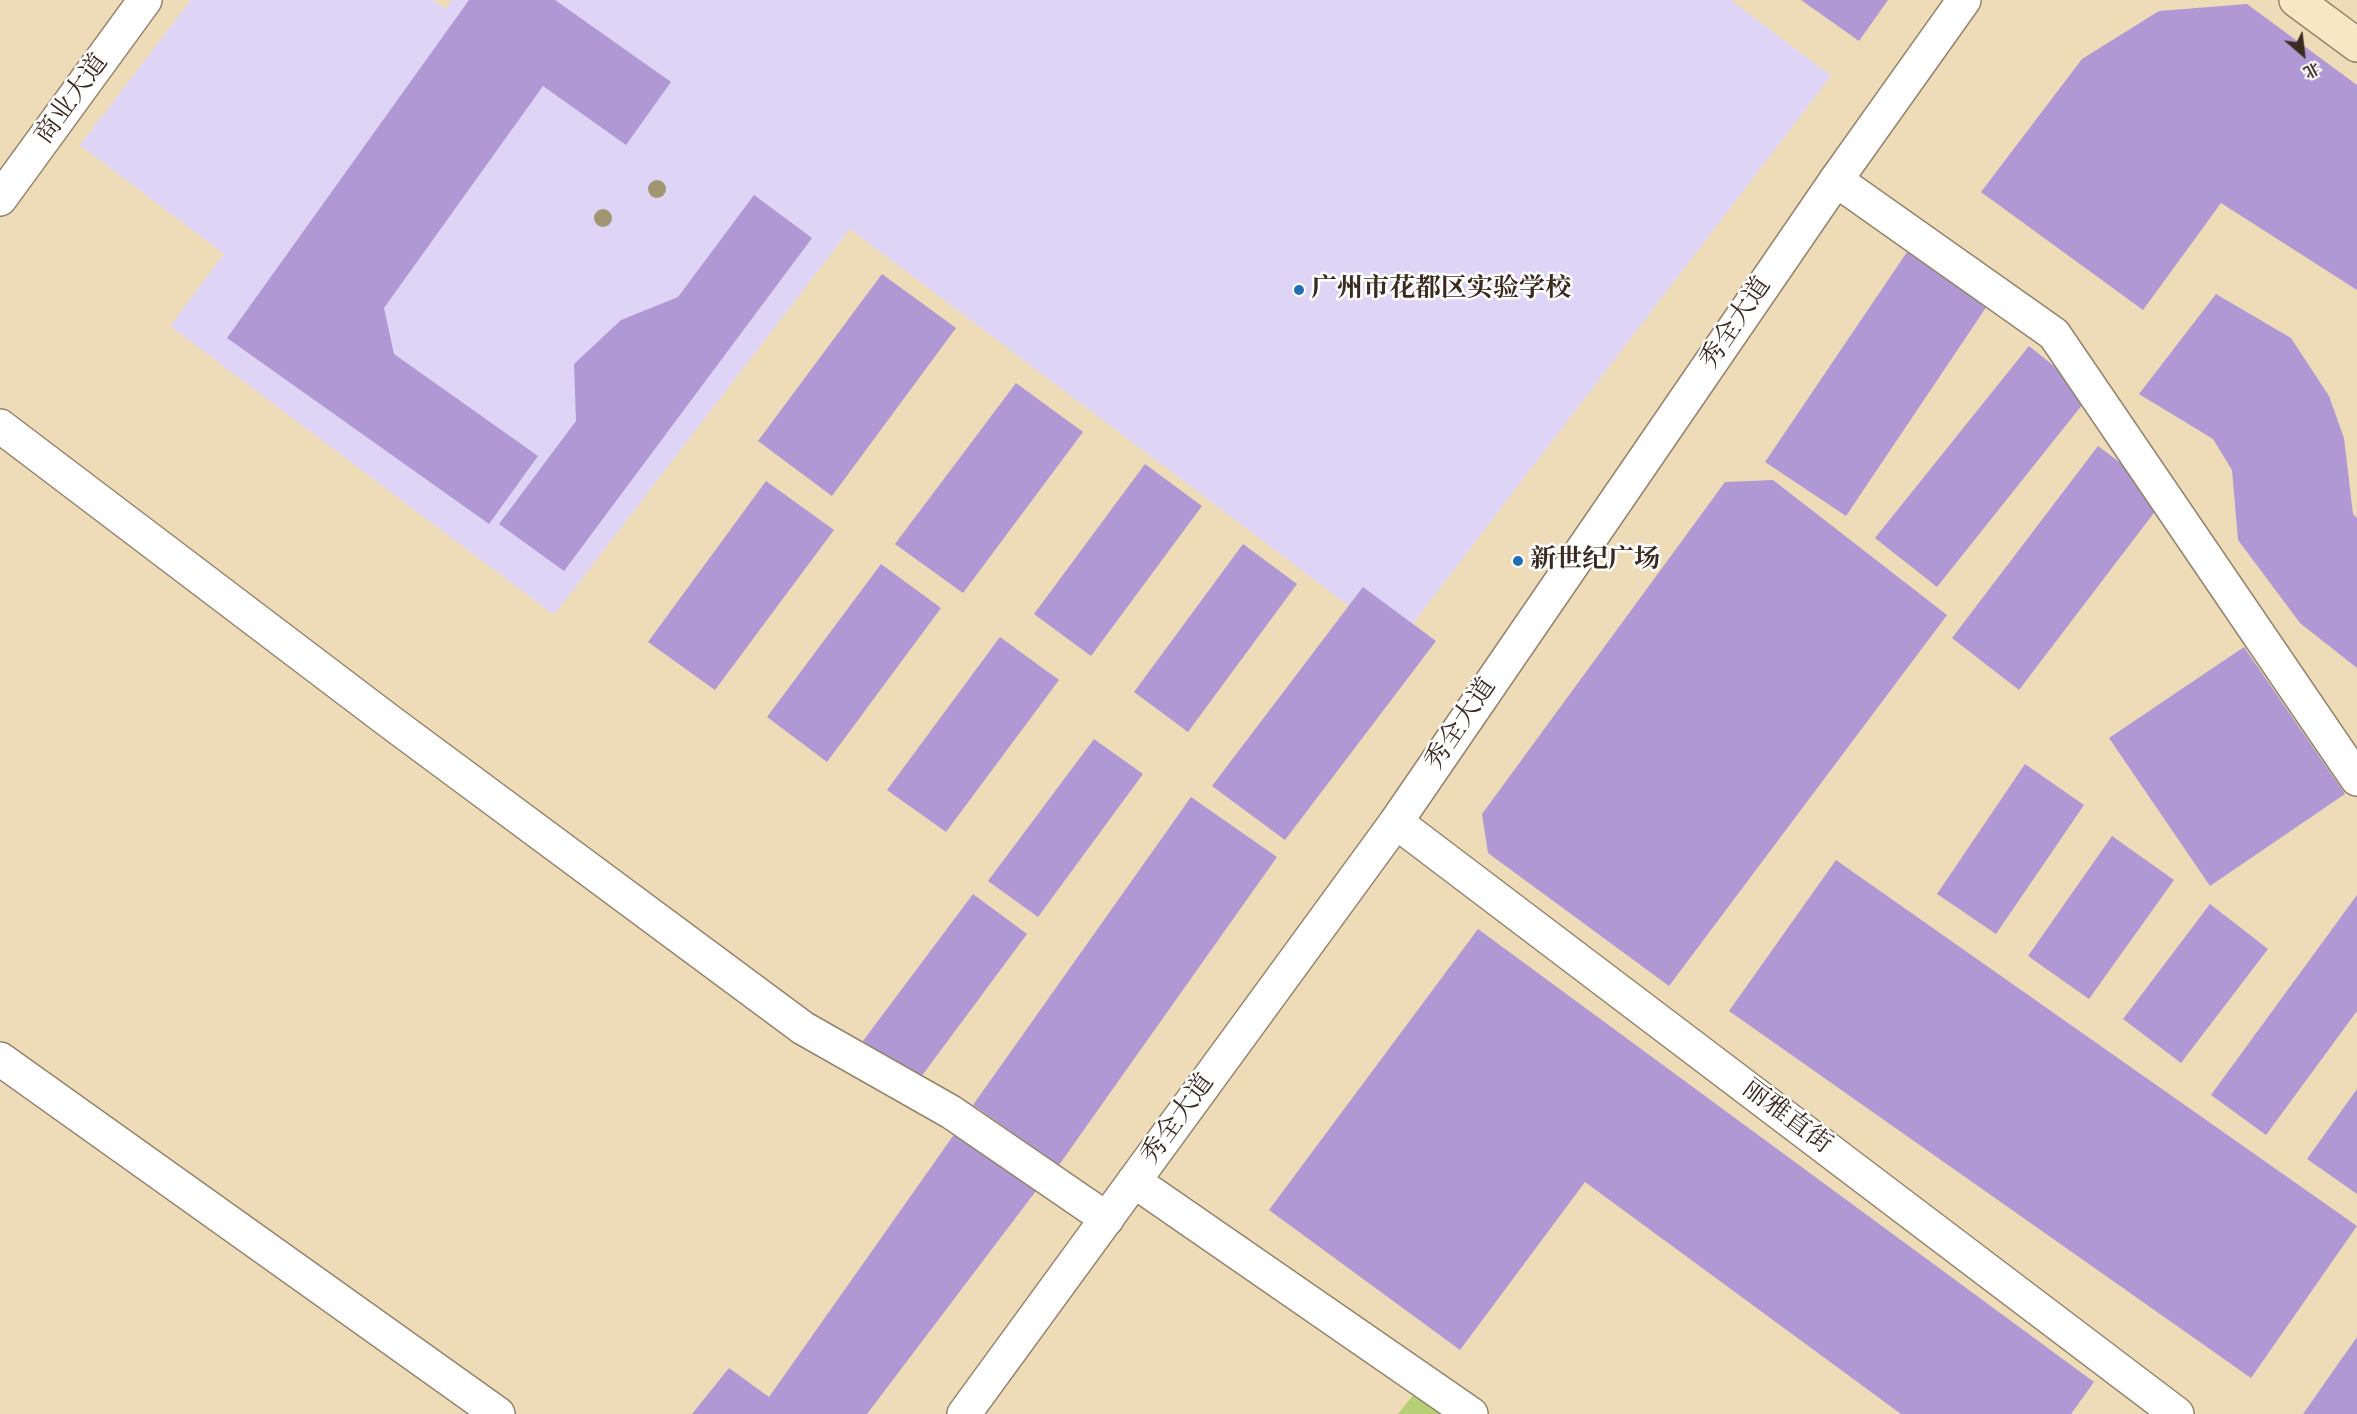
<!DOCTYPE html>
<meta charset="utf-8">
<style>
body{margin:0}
#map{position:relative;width:2357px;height:1414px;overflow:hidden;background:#eedcb9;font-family:"IM FELL Double Pica","Noto Serif SC",serif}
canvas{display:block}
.north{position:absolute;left:2273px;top:24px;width:60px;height:60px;-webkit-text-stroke:4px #fff;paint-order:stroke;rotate:152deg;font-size:16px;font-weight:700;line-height:24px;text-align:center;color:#3b2a1e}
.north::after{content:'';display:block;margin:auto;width:21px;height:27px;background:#3b2a1e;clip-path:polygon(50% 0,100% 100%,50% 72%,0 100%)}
</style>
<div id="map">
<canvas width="2357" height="1414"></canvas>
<div class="north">北</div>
</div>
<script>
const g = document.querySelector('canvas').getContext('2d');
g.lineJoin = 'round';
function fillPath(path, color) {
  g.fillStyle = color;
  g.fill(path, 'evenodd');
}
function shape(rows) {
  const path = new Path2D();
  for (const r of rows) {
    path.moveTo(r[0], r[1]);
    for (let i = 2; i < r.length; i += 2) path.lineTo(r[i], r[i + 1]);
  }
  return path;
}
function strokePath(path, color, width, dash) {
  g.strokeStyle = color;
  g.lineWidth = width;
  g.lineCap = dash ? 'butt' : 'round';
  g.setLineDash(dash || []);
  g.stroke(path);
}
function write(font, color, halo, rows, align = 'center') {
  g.font = font + ' "IM FELL Double Pica","Noto Serif SC",serif';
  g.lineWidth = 5;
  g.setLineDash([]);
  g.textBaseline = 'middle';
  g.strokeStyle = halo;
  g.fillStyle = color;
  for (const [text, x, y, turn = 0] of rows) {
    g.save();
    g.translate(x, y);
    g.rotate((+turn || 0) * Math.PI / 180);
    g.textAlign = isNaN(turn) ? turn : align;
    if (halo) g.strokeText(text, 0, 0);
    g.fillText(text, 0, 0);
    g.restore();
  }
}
fillPath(shape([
 [191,0,433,0,445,9,452,0,1731,0,1831,76,1398,643,850,229,554,615,170,326,224,254,80,145]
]), '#ded5f6');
fillPath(shape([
 [1415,1393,1444,1414,1398,1414]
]), '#b6d075');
fillPath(shape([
 [469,0,555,0,671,82,626,145,543,86,384,308,394,354,538,456,489,524,227,338],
 [1801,0,1888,0,1859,41],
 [2247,4,2357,85,2357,290,2221,203,2143,310,1981,192,2082,59,2159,11],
 [754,195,812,238,564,571,499,524,576,421,574,364,621,320,678,297],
 [1907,252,1987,306,1846,516,1765,462],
 [882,274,956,328,832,496,758,441],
 [2216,294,2291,338,2329,396,2344,438,2353,514,2357,518,2357,668,2300,623,2238,540,2232,470,2213,439,2139,394],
 [2029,346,2090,395,1937,587,1875,538],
 [1016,383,1083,432,963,593,895,544],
 [2098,446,2166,497,2019,690,1952,638],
 [1145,464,1202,506,1091,656,1034,614],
 [1773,480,1947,615,1669,986,1488,853,1482,814,1725,482],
 [766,481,834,530,715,690,648,642],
 [1243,544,1297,584,1188,732,1134,692],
 [881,564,941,608,827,762,767,717],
 [1363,587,1436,641,1285,840,1212,786],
 [1000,637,1059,680,946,832,887,790],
 [2244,647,2345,794,2210,886,2109,738],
 [1094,739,1143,774,1038,917,988,881],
 [2025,764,2084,805,1996,934,1937,894],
 [1191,797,1277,857,1059,1165,973,1105],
 [2112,836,2174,880,2089,999,2028,956],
 [1836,860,2357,1226,2251,1378,1729,1011],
 [973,894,1027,934,918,1081,863,1041],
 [2357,895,2357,1011,2266,1135,2211,1095],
 [2210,904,2268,949,2181,1063,2123,1019],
 [1478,929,2094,1382,2071,1414,1901,1414,1585,1182,1460,1350,1269,1210],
 [2357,1089,2357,1194,2307,1159],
 [965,1119,1048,1175,867,1414,692,1414,729,1368,769,1397],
 [2357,1337,2357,1414,2303,1414]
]), '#af98d3');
const minor = shape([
 [1836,180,2054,334,2357,779],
 [0,199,145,0],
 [0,426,389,721,803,1028,951,1112,1107,1219],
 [1396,822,2177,1414],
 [0,1059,498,1414],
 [1134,1181,1471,1414]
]);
const tertiary = shape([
 [964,1414,1396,822,1836,180,1964,0]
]);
const secondary = shape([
 [2296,0,2357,45]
]);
strokePath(minor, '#94836c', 36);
strokePath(tertiary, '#94836c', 36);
strokePath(secondary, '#94836c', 36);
strokePath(minor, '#fff', 33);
strokePath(tertiary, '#fff', 33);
strokePath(secondary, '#f7e8c3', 33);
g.fillStyle = '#a09672';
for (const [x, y] of [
 [657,189],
 [603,218]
]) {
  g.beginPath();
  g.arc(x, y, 9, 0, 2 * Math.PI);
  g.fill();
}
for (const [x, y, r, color] of [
 [1299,290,6,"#1f6fb2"],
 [1518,561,6,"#1f6fb2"]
]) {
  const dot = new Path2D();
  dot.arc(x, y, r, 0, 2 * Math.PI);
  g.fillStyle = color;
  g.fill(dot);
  strokePath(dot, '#fff', 2);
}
write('26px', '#3b2a1e', '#fff', [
 ["商业大道",73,100,-54],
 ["秀全大道",1737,324,-56],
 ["秀全大道",1462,725,-56],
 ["丽雅直街",1786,1118,37],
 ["秀全大道",1179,1120,-54]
]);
write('bold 26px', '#3b2a1e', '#fff', [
 ["广州市花都区实验学校",1311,290],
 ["新世纪广场",1530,561]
], 'left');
</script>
